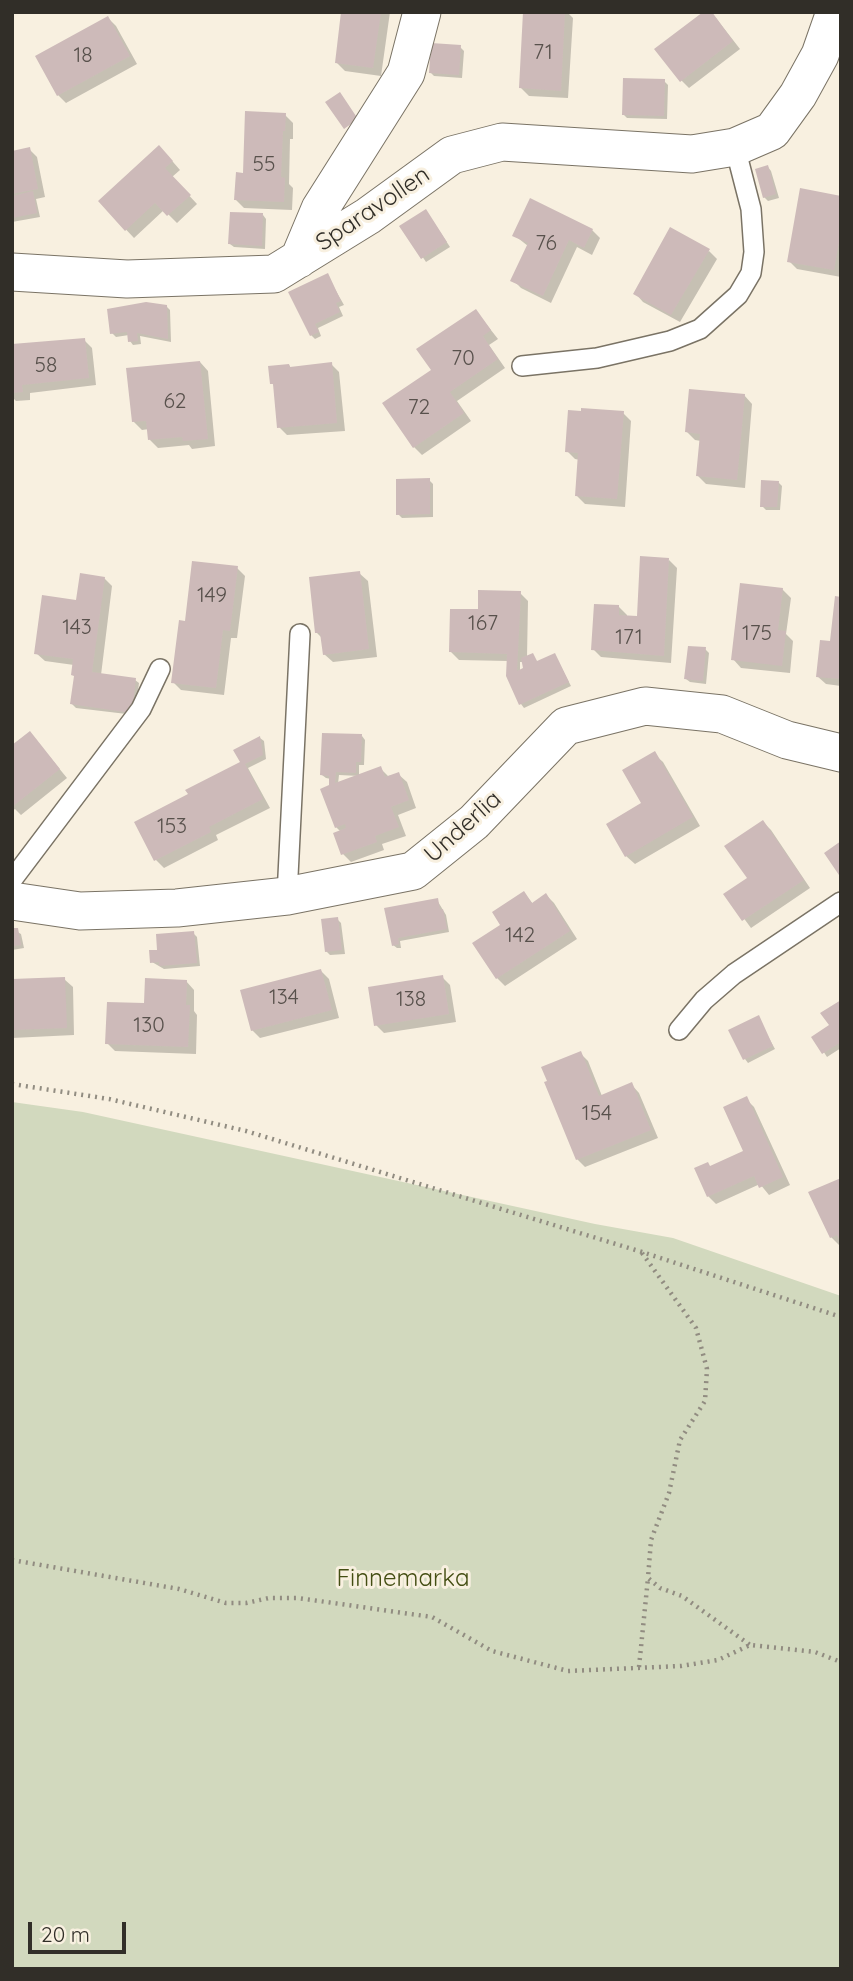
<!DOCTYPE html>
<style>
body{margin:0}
#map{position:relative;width:853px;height:1981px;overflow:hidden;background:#f8f0e0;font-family:Quicksand,sans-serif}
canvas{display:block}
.frame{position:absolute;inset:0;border:14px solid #312e28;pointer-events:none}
.scale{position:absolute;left:28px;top:1922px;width:98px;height:32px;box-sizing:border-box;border:4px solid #312e28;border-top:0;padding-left:9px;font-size:21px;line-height:24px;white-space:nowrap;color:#312e28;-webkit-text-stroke:5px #f8f0e0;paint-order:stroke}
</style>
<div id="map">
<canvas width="853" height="1981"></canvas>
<div class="frame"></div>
<div class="scale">20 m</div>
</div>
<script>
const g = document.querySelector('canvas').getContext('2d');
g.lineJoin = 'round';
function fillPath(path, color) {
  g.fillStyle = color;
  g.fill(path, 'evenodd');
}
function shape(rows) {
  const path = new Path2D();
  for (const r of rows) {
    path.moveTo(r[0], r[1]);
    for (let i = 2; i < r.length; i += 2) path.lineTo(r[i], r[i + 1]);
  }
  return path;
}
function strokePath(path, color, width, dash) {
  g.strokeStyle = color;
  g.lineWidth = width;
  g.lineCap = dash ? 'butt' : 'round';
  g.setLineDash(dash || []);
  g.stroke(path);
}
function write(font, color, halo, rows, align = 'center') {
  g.font = font + ' Quicksand,sans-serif';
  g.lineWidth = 6;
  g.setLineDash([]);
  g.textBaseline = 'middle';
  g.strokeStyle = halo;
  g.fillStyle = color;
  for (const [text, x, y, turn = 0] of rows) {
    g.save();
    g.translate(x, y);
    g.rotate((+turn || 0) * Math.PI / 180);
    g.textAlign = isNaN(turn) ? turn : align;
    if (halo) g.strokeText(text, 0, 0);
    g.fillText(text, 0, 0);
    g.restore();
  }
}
fillPath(shape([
 [12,1102,83,1112,595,1224,673,1238,841,1296,841,1969,12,1969]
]), '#d2d9be');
fillPath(shape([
 [343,12,390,12,381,76,345,71,337,63],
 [525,12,567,12,573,18,568,98,529,96,521,88],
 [108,18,116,26,137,64,66,103,58,95],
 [716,18,740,49,689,88,681,80],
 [460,47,464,51,462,78,434,76,430,72],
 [664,81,668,85,667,119,627,118,623,114],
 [285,115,293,123,293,139,290,139,289,184,293,188,292,210,244,208,236,200,244,174],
 [29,149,37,157,45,197,36,199,40,217,12,222,12,153],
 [167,155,180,170,172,177,197,204,177,223,164,210,134,238,100,202],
 [768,167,771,171,779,198,768,201,764,197],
 [841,197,841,277,797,269,789,261],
 [263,215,266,219,265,249,234,247,230,244],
 [429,215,450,247,426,262,402,226],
 [592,230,600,238,592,255,577,247,551,303,521,288,513,280,528,246,514,235],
 [709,251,717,259,680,322,643,302,635,293],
 [327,275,344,305,339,307,343,316,318,328,321,336,315,339,311,335],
 [166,306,170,310,171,342,140,336,141,344,133,345,130,341,129,335,116,337,112,333],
 [476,311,498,339,489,345,505,368,457,401,471,421,422,455,414,447,433,371],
 [84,340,92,348,96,385,30,393,30,400,16,401,12,397,12,346],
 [200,362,208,371,215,446,192,449,189,445,158,448,150,440,149,429,142,430,133,421],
 [331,364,339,372,345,431,287,435,279,427,275,387,272,383,289,365,291,368],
 [744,395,752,404,745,488,706,484,698,476,701,441,695,440,687,432],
 [623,413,631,421,625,507,585,504,577,496,580,460,575,459,567,451],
 [429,480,433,484,433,517,402,518,398,514],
 [778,482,782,486,780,510,766,510,762,506],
 [669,560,677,568,671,663,601,657,593,649,619,607,627,615,627,618,638,618],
 [237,568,245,576,237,638,231,638,224,695,181,690,173,682,187,623],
 [359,573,368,581,377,657,333,662,324,654,322,638,317,633],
 [104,578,112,586,101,675,135,680,139,683,135,715,76,708,72,704,76,672,74,665,45,661,36,653,78,602],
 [782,589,791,598,786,634,793,641,790,673,741,668,733,659],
 [520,593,528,601,527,658,532,655,538,663,555,655,571,686,524,708,521,704,508,661,459,660,451,652,479,611],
 [520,662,524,662,525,668,520,671],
 [841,598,841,686,826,684,817,676,832,643],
 [705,649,709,653,706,684,690,682,686,679],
 [30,733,67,778,21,815,15,809,12,811,12,747],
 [362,736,365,740,364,765,359,765,359,776,339,775,338,784,380,768,388,776,398,774,407,782,416,808,398,815,406,836,382,844,384,850,351,862,343,854,341,832,336,827,331,779,326,778,322,775],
 [260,738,264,741,266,759,248,768,270,808,216,835,218,840,164,868,156,860,136,823,190,795,242,762],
 [654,754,663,762,700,826,635,864,626,856,644,804],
 [763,822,771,830,810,888,751,928,726,894,749,879],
 [524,893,533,904,546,895,554,903,577,939,505,986,497,978,503,926],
 [437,900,446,915,449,932,400,941,401,948,397,948,393,945,386,909],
 [337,919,341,923,345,954,330,955,326,951],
 [12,929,21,934,24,948,12,950],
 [193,933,197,937,200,966,164,969,152,962,159,951],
 [321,971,329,979,339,1018,260,1038,252,1030],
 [442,977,450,985,456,1022,384,1033,376,1025],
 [64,979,73,987,74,1035,12,1038,12,981],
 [186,981,194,990,194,1011,197,1015,196,1054,115,1051,107,1043,146,1005],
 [841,1002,841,1048,827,1057,814,1037,831,1026],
 [758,1018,775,1049,748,1063,745,1059],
 [580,1053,588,1061,602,1096,631,1084,639,1093,658,1138,585,1167,577,1159],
 [746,1099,754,1107,790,1185,769,1195,760,1184,716,1204,708,1196,711,1167,745,1152],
 [841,1179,841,1245,839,1245,831,1237]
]), '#0003');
fillPath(shape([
 [341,12,381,12,373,68,335,63],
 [523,12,565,12,561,91,519,88],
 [703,12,712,12,733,41,680,82,654,49],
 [108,16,130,56,57,96,35,56],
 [431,43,461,45,459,75,429,73],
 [623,78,665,79,664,116,622,115],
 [340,92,358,119,344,129,325,102],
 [245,111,286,113,285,131,283,131,281,177,285,178,284,202,234,200,236,172,243,173],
 [159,145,173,161,165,168,191,195,167,216,155,203,125,231,98,201],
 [30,147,38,189,12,194,12,151],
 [768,165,776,194,763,198,755,169],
 [800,188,841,196,841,231,834,270,787,262],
 [33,191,37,213,12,218,12,196],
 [530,198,593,229,584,248,569,240,543,296,510,281,528,243,512,236],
 [426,209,447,242,421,259,399,226],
 [230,212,263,213,262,246,228,244],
 [670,227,710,249,671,315,633,294],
 [328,273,341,301,336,303,340,312,315,324,319,332,310,336,288,292],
 [146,302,167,305,168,339,137,333,138,341,128,342,127,332,110,334,107,309],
 [476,309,491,330,483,336,498,359,450,392,464,413,413,448,382,403,431,370,416,349],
 [85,338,89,378,22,385,23,392,12,393,12,344],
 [200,361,208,439,183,441,182,437,148,440,146,421,132,422,126,368],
 [332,362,337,423,277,428,273,384,270,384,268,366,289,364,290,367],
 [689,389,745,394,737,480,696,476,700,434,685,432],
 [581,408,624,411,617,499,575,496,578,453,565,452,568,410,581,411],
 [430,478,430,514,396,515,396,479],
 [761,480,779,481,777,507,760,507],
 [640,556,669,558,664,656,591,650,594,604,619,605,619,615,637,616],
 [192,561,238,566,230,631,223,630,216,688,171,683,179,620,185,621],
 [360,571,369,649,323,655,320,633,315,633,309,577],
 [80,573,105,577,92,672,136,678,132,713,70,704,74,676,71,675,73,659,34,654,42,595,76,600],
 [740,583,783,588,778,630,786,631,782,666,731,660],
 [478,590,521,591,517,671,523,668,521,658,533,653,537,661,555,653,569,682,519,705,506,676,507,654,449,652,450,609,478,609],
 [835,596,841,597,841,679,816,677,820,640,830,641],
 [688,646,706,647,703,681,684,679],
 [30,731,60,769,12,807,12,745],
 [322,733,362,734,361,762,356,762,356,773,336,772,335,783,381,766,385,777,399,772,409,800,391,807,399,827,375,836,377,842,341,855,333,833,346,828,345,824,335,828,320,789,329,785,329,776,320,775],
 [260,736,263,755,245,764,263,799,209,827,211,832,154,861,134,822,188,794,185,790,240,762,233,750],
 [655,751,693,817,625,857,606,824,641,803,622,770],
 [763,820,804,880,742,921,723,894,747,878,724,846],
 [841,841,841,878,824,853],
 [524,891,532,903,546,893,570,931,496,979,472,943,500,925,492,912],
 [438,898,440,910,443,909,447,929,398,938,399,944,392,946,384,908],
 [338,917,342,950,325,952,321,919],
 [12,928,18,928,21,945,12,946],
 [194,931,197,963,159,966,159,962,150,963,149,950,157,950,156,934],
 [321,969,332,1010,251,1031,240,990],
 [443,975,449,1014,374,1026,368,987],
 [65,977,67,1028,12,1030,12,979],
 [145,978,187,980,186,1005,190,1005,188,1047,105,1044,107,1002,144,1003],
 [841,1000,841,1042,822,1054,811,1037,829,1025,820,1013],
 [759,1015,773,1046,743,1060,728,1030],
 [581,1051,599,1096,632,1082,651,1130,576,1160,544,1082,547,1081,541,1067],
 [747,1096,783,1177,759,1188,754,1176,707,1197,694,1168,708,1162,710,1166,743,1151,723,1107],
 [841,1178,841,1243,837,1235,830,1238,808,1192]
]), '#cdbab9');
const service = shape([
 [522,366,597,358,670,341,700,329,738,295,751,273,754,252,751,209,735,147],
 [12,880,141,709,160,669],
 [287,896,300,634],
 [679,1030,704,1000,734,974,841,902]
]);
const minor = shape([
 [299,259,320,209,406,73,422,12],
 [12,272,127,279,274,274,368,216,452,155,502,142,692,154,735,147,772,131,798,95,820,55,835,12],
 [12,901,80,911,177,908,287,896,413,871,474,822,566,726,645,706,722,714,787,740,841,753]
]);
strokePath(service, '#7a7365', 22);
strokePath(minor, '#7a7365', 39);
strokePath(shape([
 [12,1084,109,1099,246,1131,642,1252,841,1317],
 [642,1253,696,1328,707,1369,705,1401,680,1440,669,1493,651,1540,648,1578,660,1588,682,1596,750,1645],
 [12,1560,179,1589,226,1603,246,1603,269,1598,298,1598,432,1617,492,1651,568,1671,681,1666,718,1660,750,1645,815,1652,841,1662],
 [639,1667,648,1578]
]), '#918c81', 4.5, [2, 5]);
strokePath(service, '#fff', 19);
strokePath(minor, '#fff', 37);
write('21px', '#58514c', null, [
 ["71",543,53],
 ["18",83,56],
 ["55",264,165],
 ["76",546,244],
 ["70",463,359],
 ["58",46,366],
 ["62",175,402],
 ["72",419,408],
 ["149",212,596],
 ["167",483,624],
 ["143",77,628],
 ["175",757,634],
 ["171",629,638],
 ["153",172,827],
 ["142",520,936],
 ["134",284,998],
 ["138",411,1000],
 ["130",149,1026],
 ["154",597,1114]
]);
write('24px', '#312e28', '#f8f0e0', [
 ["Sparavollen",373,209,-34],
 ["Underlia",463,827,-42]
]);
write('24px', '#444e13', '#f8f0e0', [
 ["Finnemarka",403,1579]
]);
</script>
